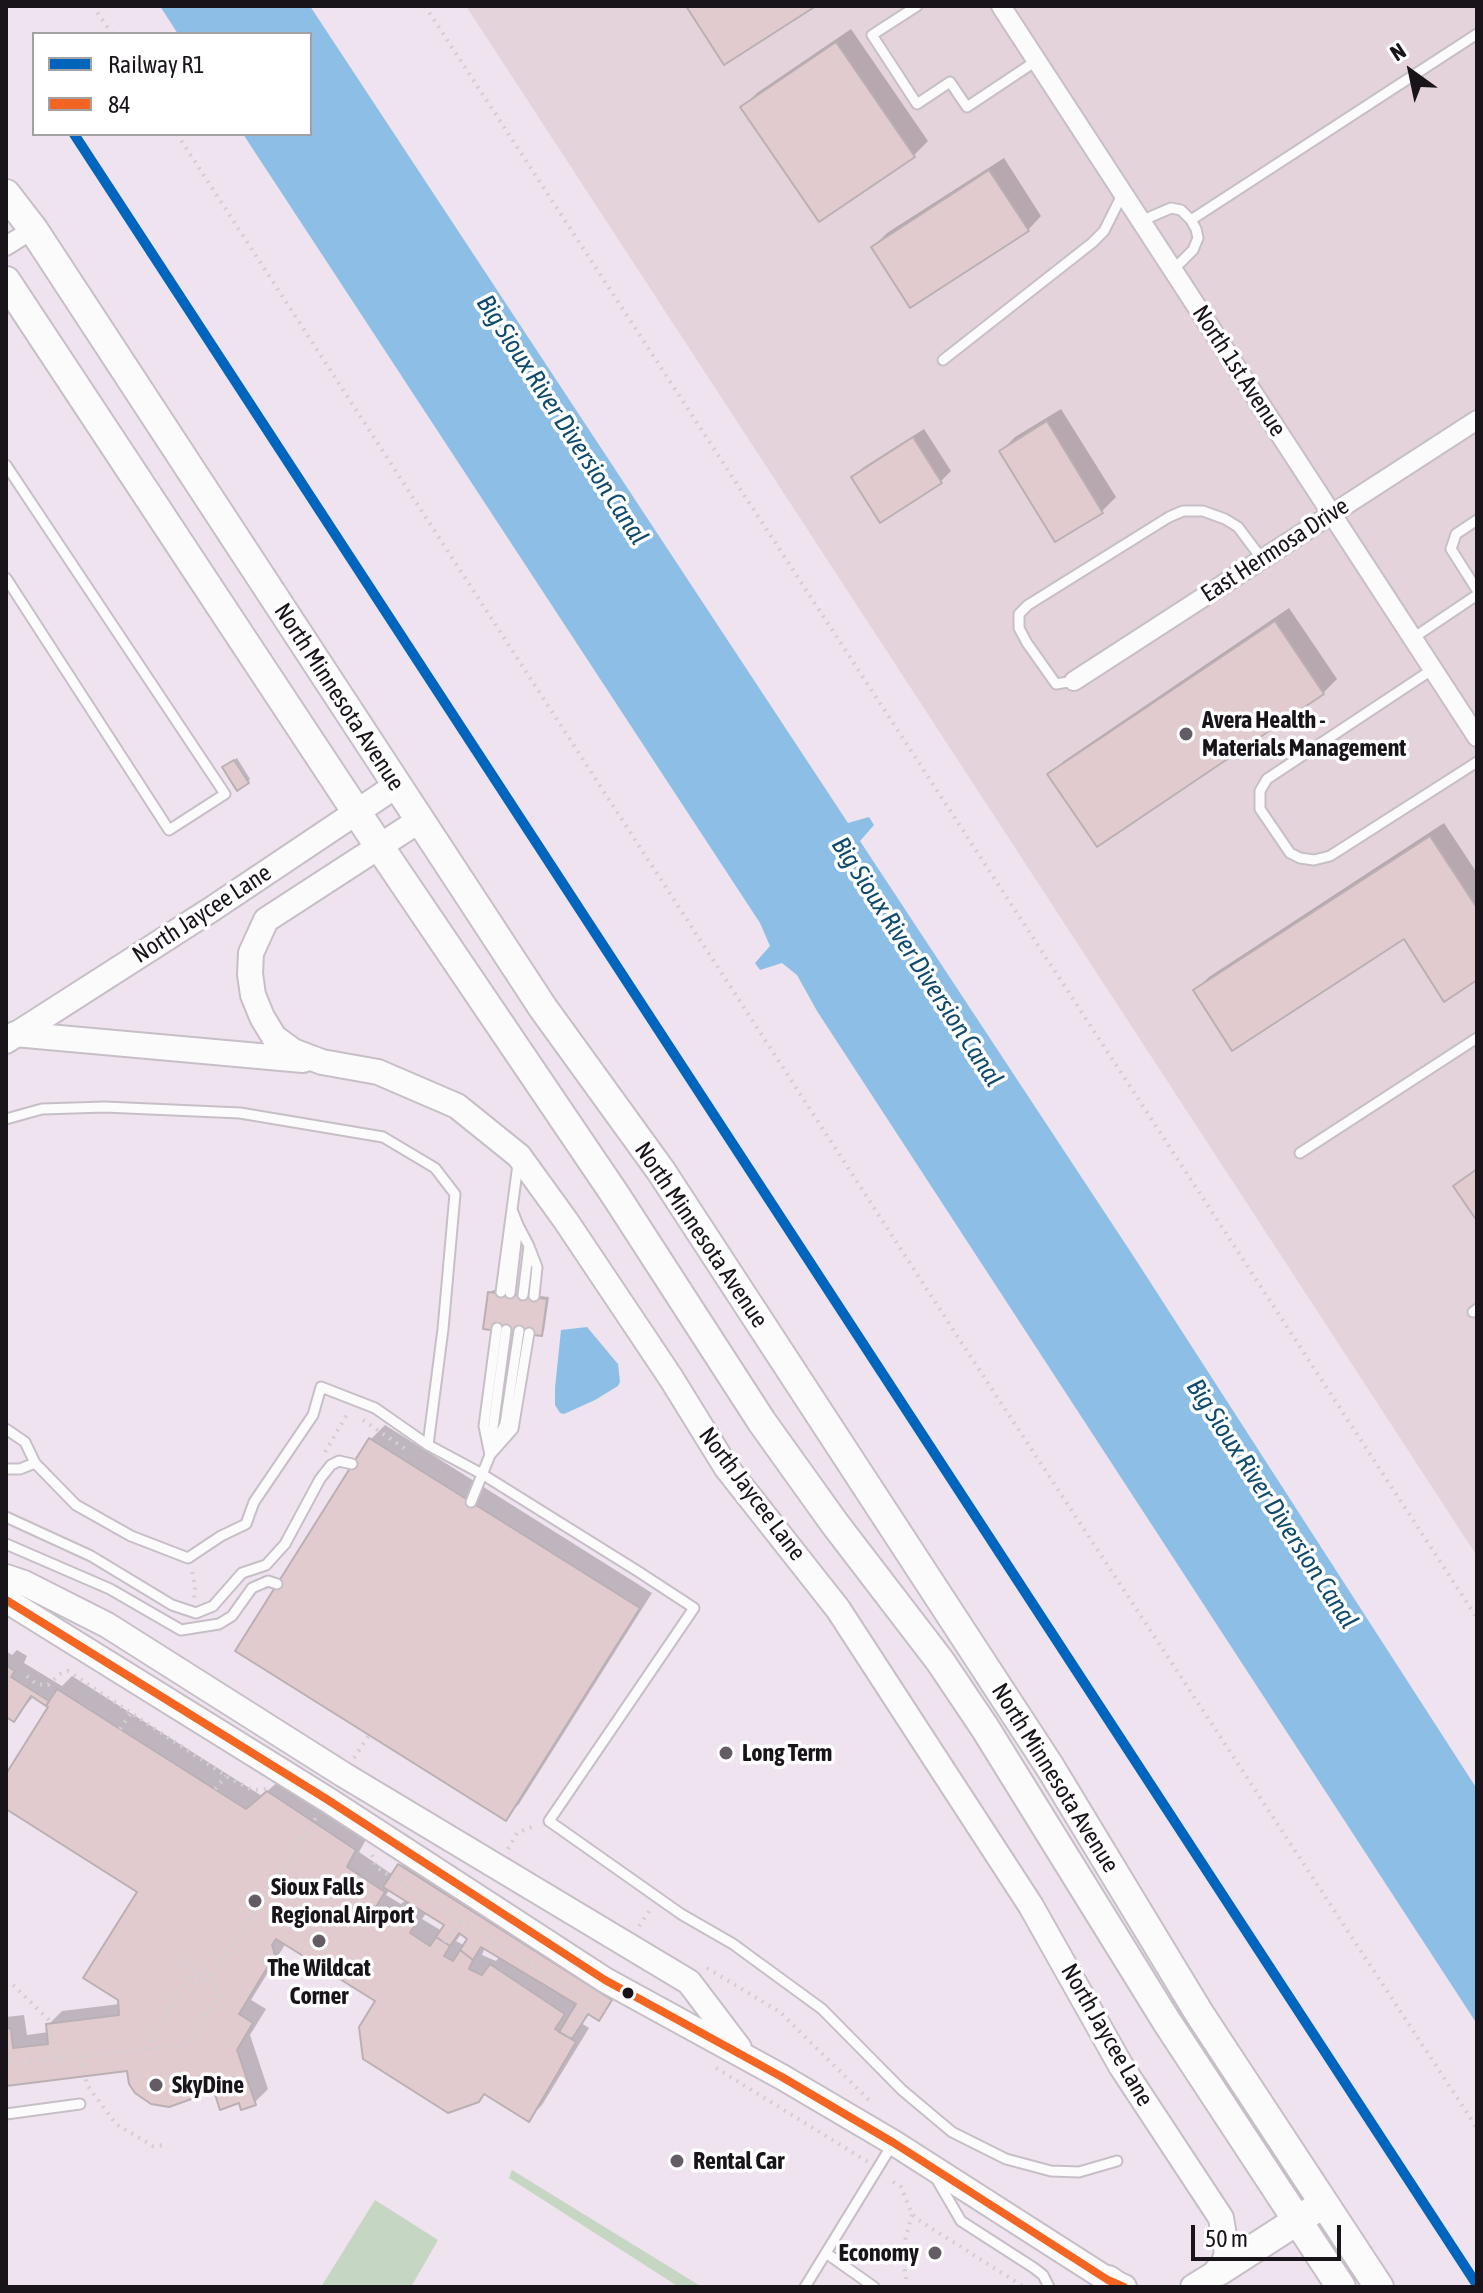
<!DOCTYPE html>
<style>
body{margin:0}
#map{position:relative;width:1483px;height:2293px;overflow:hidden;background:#eee3ee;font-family:"Asap Condensed",sans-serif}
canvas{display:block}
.frame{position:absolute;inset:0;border:8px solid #19131a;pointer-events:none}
.legend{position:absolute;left:32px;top:32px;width:280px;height:104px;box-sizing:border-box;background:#fff;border:2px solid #a3a1a3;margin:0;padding:10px 14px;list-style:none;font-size:24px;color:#19131a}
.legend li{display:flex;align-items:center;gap:16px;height:40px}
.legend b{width:40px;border:2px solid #a3a1a3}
.north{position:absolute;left:1371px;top:32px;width:80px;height:80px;-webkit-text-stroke:6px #fff;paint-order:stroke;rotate:327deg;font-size:22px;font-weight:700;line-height:32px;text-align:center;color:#19131a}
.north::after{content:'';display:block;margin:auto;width:28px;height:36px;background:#19131a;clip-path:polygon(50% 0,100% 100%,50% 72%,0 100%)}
.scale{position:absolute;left:1191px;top:2225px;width:150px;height:36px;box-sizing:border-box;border:4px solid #19131a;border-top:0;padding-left:10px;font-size:24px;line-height:28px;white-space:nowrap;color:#19131a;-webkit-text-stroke:6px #fff;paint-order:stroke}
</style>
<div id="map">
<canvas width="1483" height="2293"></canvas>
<div class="frame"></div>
<ul class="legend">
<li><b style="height:10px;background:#0065bd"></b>Railway R1</li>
<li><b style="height:10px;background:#f26522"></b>84</li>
</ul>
<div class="north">N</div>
<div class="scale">50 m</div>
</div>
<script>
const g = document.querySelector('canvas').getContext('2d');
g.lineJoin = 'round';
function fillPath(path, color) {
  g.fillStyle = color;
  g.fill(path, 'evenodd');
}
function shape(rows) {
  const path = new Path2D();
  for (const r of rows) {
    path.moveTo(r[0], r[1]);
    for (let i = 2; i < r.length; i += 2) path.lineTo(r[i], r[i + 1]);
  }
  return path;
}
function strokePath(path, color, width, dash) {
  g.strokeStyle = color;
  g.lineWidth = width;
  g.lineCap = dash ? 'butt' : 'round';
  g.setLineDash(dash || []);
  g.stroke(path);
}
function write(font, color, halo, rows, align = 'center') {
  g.font = font + ' "Asap Condensed",sans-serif';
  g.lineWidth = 7;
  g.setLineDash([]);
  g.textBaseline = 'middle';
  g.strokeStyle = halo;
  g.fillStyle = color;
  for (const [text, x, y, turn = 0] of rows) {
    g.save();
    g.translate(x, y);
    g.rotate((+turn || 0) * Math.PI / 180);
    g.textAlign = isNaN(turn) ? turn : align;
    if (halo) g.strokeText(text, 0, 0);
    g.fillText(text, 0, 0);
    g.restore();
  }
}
fillPath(shape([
 [466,6,1477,6,1477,1556]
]), '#e5d3db');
fillPath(shape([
 [512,2170,702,2287,679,2287,509,2178],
 [375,2200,438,2240,411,2287,321,2287]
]), '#c5d6c2');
fillPath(shape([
 [160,6,310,6,848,823,869,817,874,825,860,841,1134,1257,1477,1789,1477,2024,817,1011,797,975,782,963,760,970,755,963,770,946,760,923,243,134,310,134,310,34,178,34],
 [587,1327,618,1364,620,1382,618,1386,595,1400,564,1414,560,1413,555,1405,555,1388,561,1330]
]), '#8dbfe6');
fillPath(shape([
 [851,29,928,141,914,155,820,219,743,107,757,93],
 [1004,158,1041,216,1028,230,873,247,887,233],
 [1061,409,1116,497,1102,511,1001,451,1015,437],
 [924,429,951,471,941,481,881,520,853,477,864,467],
 [1289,608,1337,679,1323,693,1050,774,1064,761],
 [237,758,250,779,248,782,227,765],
 [1444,823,1477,873,1477,978,1404,937,1195,990,1209,977],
 [493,1290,549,1297,544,1331,541,1333,490,1293],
 [385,1425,652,1593,519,1804,505,1818,238,1650,371,1439],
 [17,1650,27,1656,24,1663,62,1686,72,1676,262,1796,282,1778,368,1836,359,1852,393,1875,402,1863,613,1996,601,2015,588,2012,581,2023,589,2028,542,2105,528,2119,486,2093,478,2101,378,2001,286,1943,251,2000,266,2009,250,2035,268,2089,254,2103,240,2101,215,2089,129,2068,6,2084,6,2017,24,2015,27,2035,49,2032,48,2025,62,2011,120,2004,140,1891,6,1807,6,1778,51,1706,34,1696,14,1719,6,1714,6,1651,12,1655],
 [390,1889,407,1899,401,1904,386,1895],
 [427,1912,447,1924,442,1931,422,1919],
 [462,1933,470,1938,465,1946,456,1941],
 [485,1947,500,1956,496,1961,482,1955]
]), '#0003');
const building = shape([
 [686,6,816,6,724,65,686,6],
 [836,42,915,157,819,222,740,107,836,42],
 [989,170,1029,231,910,308,871,247,989,170],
 [1047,421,1103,513,1055,542,999,451,1047,421],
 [913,437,942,483,880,523,851,477,913,437],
 [1275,621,1324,694,1097,847,1047,774,1275,621],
 [234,760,249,783,237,791,222,767,234,760],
 [1430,836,1477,908,1477,980,1444,1002,1404,939,1232,1051,1193,990,1430,836],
 [1477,1169,1477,1221,1453,1186,1477,1169],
 [488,1292,547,1299,542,1336,483,1329,488,1292],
 [369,1438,640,1608,506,1821,235,1651,369,1438],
 [6,1665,15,1671,11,1677,49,1701,46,1706,31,1696,14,1722,6,1717,6,1665],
 [57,1689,246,1809,267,1791,356,1850,347,1867,385,1892,374,1910,388,1918,393,1910,415,1924,410,1933,430,1946,436,1937,450,1946,444,1956,453,1961,460,1950,473,1960,469,1969,482,1975,490,1964,565,2014,555,2029,576,2042,529,2122,484,2094,479,2102,448,2113,363,2059,359,2027,375,2001,276,1939,272,1945,275,1955,239,2014,253,2023,237,2050,256,2105,241,2110,239,2103,220,2110,214,2091,169,2107,151,2104,135,2093,129,2084,127,2071,6,2086,6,2029,11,2028,13,2048,48,2044,46,2024,119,2015,118,2000,83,1978,137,1892,6,1809,6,1774,48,1707,46,1706,57,1689],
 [398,1864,612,2000,599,2021,588,2014,572,2039,559,2032,576,2004,481,1947,473,1960,460,1950,467,1939,459,1933,450,1946,436,1937,444,1925,383,1887,398,1864]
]);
fillPath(building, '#e1cbcf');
strokePath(building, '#bab0b4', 2);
const service = shape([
 [917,6,872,35,917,104,950,82,967,107,1036,61],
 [1191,220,1477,34],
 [1141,221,1171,208,1181,210,1191,220,1196,229,1198,238,1193,250,1173,270],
 [943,360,1092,243,1104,231,1123,193],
 [6,465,225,794,169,830,6,578],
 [1477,520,1456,534,1451,549,1477,590],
 [1413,638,1477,595],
 [1433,669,1267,779,1260,791,1260,809,1290,853,1300,858,1314,860,1330,856,1477,762],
 [1074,681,1056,684,1027,643,1019,628,1019,614,1028,605,1169,517,1183,511,1203,511,1225,519,1238,527,1262,559],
 [6,1119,42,1109,105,1107,240,1113,383,1137,435,1168,455,1194,443,1329,428,1445],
 [1300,1153,1477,1038],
 [518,1225,529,1246,523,1295],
 [530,1249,537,1267,534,1296],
 [501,1292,518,1164],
 [510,1293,518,1225,512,1210],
 [1473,1312,1477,1309],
 [6,1429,25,1442,35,1463,76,1505,131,1536,188,1558,221,1536,246,1524,254,1502,313,1415,321,1387,375,1408,428,1445,482,1474,639,1572,694,1608,549,1821,681,1914,733,1944,822,2009,902,2090,952,2132,1006,2159,1051,2171,1079,2172,1117,2161],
 [491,1443,506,1330],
 [495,1444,505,1424,519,1331],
 [490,1455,513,1429,529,1333],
 [6,1469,20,1469,35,1463],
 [471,1502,490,1455,484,1426,497,1328],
 [6,1517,91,1556,172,1605,196,1613,213,1606,242,1573,266,1565,285,1544,320,1479,331,1465,339,1461,352,1464],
 [6,1544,110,1589,181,1630,219,1624,232,1616,252,1588,268,1581,277,1584],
 [6,2114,80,2104],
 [936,2178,961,2221,1034,2268,1043,2275,1049,2287],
 [826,2253,874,2287],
 [805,2287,892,2145]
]);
const minor = shape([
 [1001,6,1477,737],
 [6,246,33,229],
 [1074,681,1477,420]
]);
const secondary = shape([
 [420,820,266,920,251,953,250,974,253,995,262,1017,274,1037,293,1051,322,1062,378,1072,457,1106,519,1156,566,1221,671,1378,726,1467,838,1609,1031,1906,1121,2066,1221,2218,1227,2253,1224,2262,1219,2271,1193,2287],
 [15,1034,303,1060],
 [6,1041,212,909,397,785],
 [6,1577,24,1583,107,1625,344,1775,689,1982,739,2048],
 [6,1600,328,1800,605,1980,782,2077,894,2143,1108,2280,1124,2287]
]);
const primary = shape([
 [6,194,33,229,543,1008,661,1171,1050,1767,1199,2013,1379,2287],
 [6,281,379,846,616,1196,762,1422,835,1524,940,1661,985,1728,1167,2022,1341,2287],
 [1219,2271,1312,2211],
 [1108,2280,1118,2287]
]);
strokePath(service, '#c7bfc7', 13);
strokePath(minor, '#c7bfc7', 22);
strokePath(secondary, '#c7bfc7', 28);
strokePath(primary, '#c7bfc7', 32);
strokePath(shape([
 [93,6,112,34],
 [425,6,1477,1618],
 [177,134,965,1348,1477,2128],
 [363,1420,405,1449],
 [325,1452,349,1411],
 [192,1572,195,1586,194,1599],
 [27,1676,36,1684,48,1685,60,1674,68,1671,226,1776,252,1790,268,1789],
 [120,1729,131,1713],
 [354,1758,369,1735],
 [215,1789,226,1776],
 [508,1849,517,1833,537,1825],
 [372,1855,376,1867,603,2010,609,2008],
 [639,1926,650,1910],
 [444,1942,463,1920],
 [707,1968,780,2012,872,2103],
 [6,1984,11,1983,48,2019,57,2058],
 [568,2036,591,2002],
 [147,2049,189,1975,202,1984,205,1978,179,1962,181,1958,212,1976],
 [81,2056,87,2085,116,2124,153,2146,164,2145],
 [6,2064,186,2045,219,1996,212,1976,316,1818],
 [716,2068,868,2162],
 [893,2182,901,2187,912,2214,917,2219,1024,2287],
 [907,2287,902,2252,912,2214]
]), '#d2cfd2', 4, [2, 6]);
strokePath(service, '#fcfbfc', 9);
strokePath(minor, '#fcfbfc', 18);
strokePath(secondary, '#fcfbfc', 24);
strokePath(primary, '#fcfbfc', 28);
strokePath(shape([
 [6,1600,328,1800,605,1980,782,2077,894,2143,1108,2280,1124,2287]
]), '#f26522', 8);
strokePath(shape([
 [74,134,1477,2285]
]), '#0065bd', 10);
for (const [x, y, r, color] of [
 [1186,734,8,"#645c64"],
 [726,1753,8,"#645c64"],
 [255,1901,8,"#645c64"],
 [319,1941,8,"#645c64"],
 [628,1993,7,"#19131a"],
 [156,2085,8,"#645c64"],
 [677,2161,8,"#645c64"],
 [935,2253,8,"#645c64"]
]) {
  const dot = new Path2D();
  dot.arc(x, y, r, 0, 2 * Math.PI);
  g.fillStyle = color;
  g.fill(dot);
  strokePath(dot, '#fff', 3);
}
write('24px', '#19131a', '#fff', [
 ["North 1st Avenue",1239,371,57],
 ["East Hermosa Drive",1275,550,-33],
 ["North Minnesota Avenue",339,697,57],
 ["North Jaycee Lane",202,914,-33],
 ["North Minnesota Avenue",701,1235,56],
 ["North Jaycee Lane",752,1494,53],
 ["North Minnesota Avenue",1055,1778,58],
 ["North Jaycee Lane",1107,2035,60]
]);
write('bold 24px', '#19131a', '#fff', [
 ["Avera Health -",1202,720],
 ["Materials Management",1202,748],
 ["Long Term",742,1753],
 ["Sioux Falls",271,1887],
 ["Regional Airport",271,1915],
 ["The Wildcat",319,1968,"center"],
 ["Corner",319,1996,"center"],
 ["SkyDine",172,2085],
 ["Rental Car",693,2161],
 ["Economy",919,2253,"right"]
], 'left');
write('italic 26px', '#0f4b6d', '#fff', [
 ["Big Sioux River Diversion Canal",562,420,57],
 ["Big Sioux River Diversion Canal",917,962,57],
 ["Big Sioux River Diversion Canal",1272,1504,57]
]);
</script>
